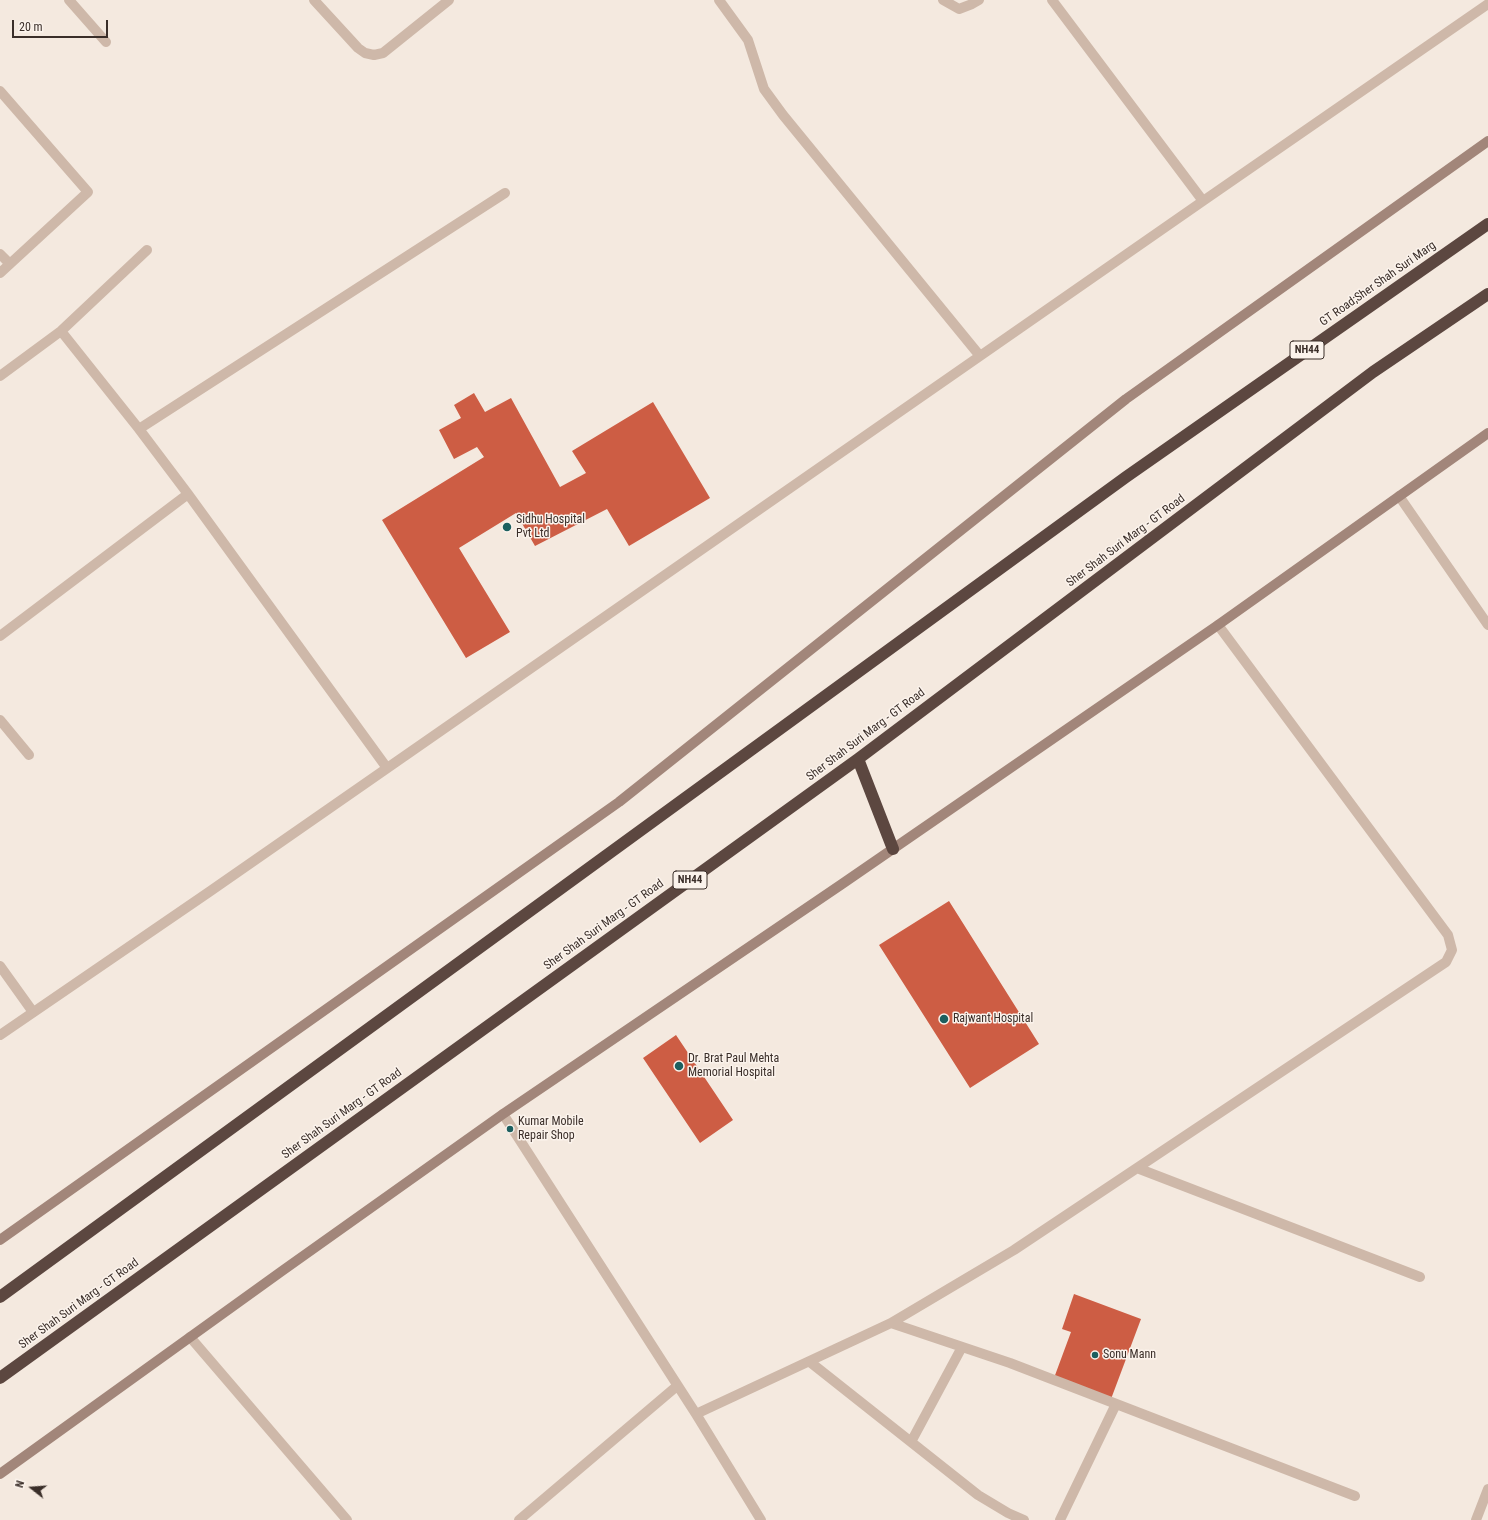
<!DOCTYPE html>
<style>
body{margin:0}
#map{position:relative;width:1488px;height:1520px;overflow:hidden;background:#f4e9df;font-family:"Roboto Condensed",sans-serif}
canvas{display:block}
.north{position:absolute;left:12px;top:1468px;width:40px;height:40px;-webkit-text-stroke:3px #fbf3ec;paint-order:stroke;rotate:287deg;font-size:11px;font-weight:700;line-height:16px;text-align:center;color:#3a2e29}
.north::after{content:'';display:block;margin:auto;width:14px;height:18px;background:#3a2e29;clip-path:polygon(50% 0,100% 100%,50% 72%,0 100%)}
.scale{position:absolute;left:12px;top:20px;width:96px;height:18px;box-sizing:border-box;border:2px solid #3a2e29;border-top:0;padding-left:5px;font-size:12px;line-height:14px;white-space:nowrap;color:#3a2e29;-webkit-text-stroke:3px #fbf3ec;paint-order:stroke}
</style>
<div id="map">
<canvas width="1488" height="1520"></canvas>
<div class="north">N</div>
<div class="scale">20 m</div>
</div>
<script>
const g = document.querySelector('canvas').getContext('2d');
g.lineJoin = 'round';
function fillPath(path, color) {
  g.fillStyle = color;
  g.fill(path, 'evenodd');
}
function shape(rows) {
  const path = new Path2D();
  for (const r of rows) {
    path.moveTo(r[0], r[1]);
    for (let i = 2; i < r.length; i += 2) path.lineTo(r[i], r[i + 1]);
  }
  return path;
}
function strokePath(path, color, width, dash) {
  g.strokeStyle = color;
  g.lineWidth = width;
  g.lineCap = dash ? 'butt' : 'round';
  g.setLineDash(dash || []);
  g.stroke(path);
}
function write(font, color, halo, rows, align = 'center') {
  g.font = font + ' "Roboto Condensed",sans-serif';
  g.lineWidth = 3;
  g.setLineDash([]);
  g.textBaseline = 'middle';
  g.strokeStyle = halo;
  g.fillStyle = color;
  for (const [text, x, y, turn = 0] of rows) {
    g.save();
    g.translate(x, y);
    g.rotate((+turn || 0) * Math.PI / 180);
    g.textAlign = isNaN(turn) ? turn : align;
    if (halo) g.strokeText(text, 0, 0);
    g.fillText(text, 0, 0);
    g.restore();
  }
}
fillPath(shape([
 [474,393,485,412,511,398,560,487,586,473,572,451,653,402,710,498,629,546,607,509,535,546,516,513,459,548,510,632,466,658,382,520,484,457,477,447,454,459,439,430,461,418,454,405],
 [949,901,1039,1044,970,1088,879,945],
 [676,1035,733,1120,700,1143,643,1058],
 [1074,1294,1141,1319,1111,1399,1054,1378,1071,1332,1062,1329]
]), '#cd5d44');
strokePath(shape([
 [0,966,33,1012]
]), '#ceb8a9', 10);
strokePath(shape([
 [69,0,106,42],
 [314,0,358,48,365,53,374,55,383,53,449,0],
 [719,0,748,40,764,89,783,115,980,356],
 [943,0,959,9,972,4,979,0],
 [1052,0,1203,201],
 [0,91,88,192,0,273],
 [0,254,10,264],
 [61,331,139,429,188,494,387,768],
 [0,376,61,331,147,250],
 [139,429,505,193],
 [1399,496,1488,625],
 [0,636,188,494],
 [0,720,29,755],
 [0,1035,209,892,1203,201,1488,4],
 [503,1114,696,1414,761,1520],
 [1137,1168,1420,1277],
 [891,1323,1010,1363,1355,1496],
 [190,1337,347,1520],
 [810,1362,978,1495,1008,1513,1024,1520],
 [696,1414,891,1323,1014,1250,1446,962,1452,950,1448,935,1218,625],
 [911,1442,962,1347],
 [519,1520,677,1386],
 [1060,1520,1116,1404],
 [1476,1520,1488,1489]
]), '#ceb8a9', 10);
strokePath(shape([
 [0,1240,619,802,1126,399,1488,141],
 [0,1474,282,1271,503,1114,842,884,1218,625,1488,433]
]), '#a2867a', 10);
strokePath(shape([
 [858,759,893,849],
 [0,1297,1126,477,1488,224],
 [0,1378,858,759,1373,372,1488,294]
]), '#5c4740', 12);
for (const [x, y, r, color] of [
 [507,527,5,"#1c5f5f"],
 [944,1019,5,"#1c5f5f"],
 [679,1066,5,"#1c5f5f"],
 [510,1129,4,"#1c5f5f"],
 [1095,1355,4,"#1c5f5f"]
]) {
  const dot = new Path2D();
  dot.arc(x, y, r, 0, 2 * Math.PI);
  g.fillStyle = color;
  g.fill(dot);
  strokePath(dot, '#fbf3ec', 1.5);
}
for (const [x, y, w] of [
 [1307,350,34],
 [690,880,34]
]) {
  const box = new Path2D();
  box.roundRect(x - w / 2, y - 9, w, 18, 3);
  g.fillStyle = '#fbf3ec';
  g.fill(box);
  strokePath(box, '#3a2e29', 1);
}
write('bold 11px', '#3a2e29', null, [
 ["NH44",1307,350],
 ["NH44",690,880]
]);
write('12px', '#3a2e29', '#fbf3ec', [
 ["GT Road;Sher Shah Suri Marg",1378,284,-35],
 ["Sher Shah Suri Marg - GT Road",1126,541,-37],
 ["Sher Shah Suri Marg - GT Road",866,735,-37],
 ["Sher Shah Suri Marg - GT Road",604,925,-36],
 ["Sher Shah Suri Marg - GT Road",342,1114,-36],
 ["Sher Shah Suri Marg - GT Road",79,1304,-36]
]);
write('12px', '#3a2e29', '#fbf3ec', [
 ["Sidhu Hospital",516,520],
 ["Pvt Ltd",516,534],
 ["Rajwant Hospital",953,1019],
 ["Dr. Brat Paul Mehta",688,1059],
 ["Memorial Hospital",688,1073],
 ["Kumar Mobile",518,1122],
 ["Repair Shop",518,1136],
 ["Sonu Mann",1103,1355]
], 'left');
</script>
